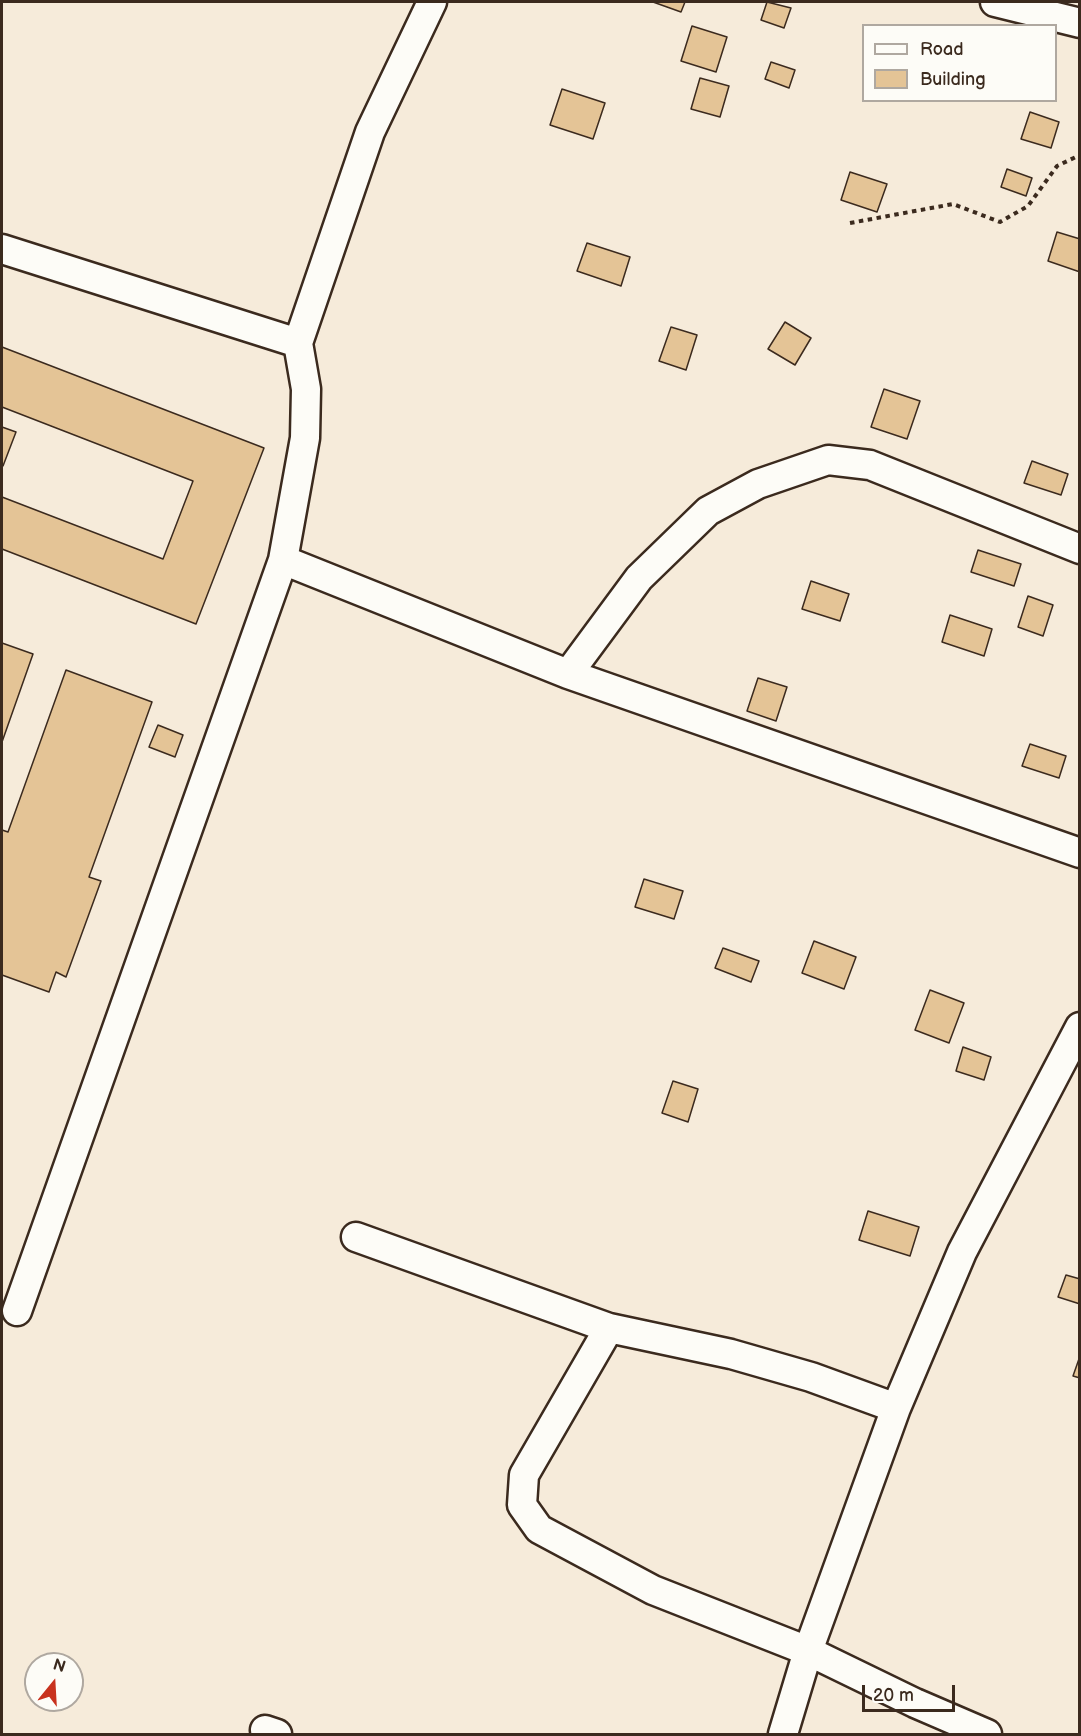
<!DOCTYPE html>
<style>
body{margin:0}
#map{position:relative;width:1081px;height:1736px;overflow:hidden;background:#f6ebda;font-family:"Balsamiq Sans",sans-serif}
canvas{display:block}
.frame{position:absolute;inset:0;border:3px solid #3b2a1e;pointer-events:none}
.legend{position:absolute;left:862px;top:24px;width:195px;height:78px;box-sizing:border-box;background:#fdfcf7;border:2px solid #afa8a0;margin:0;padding:8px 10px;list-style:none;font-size:18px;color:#3b2a1e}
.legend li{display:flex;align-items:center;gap:12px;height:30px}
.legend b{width:30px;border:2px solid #afa8a0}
.north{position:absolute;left:24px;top:1652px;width:60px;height:60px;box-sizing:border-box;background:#fdfcf7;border:2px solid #afa8a0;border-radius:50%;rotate:18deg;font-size:16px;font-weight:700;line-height:24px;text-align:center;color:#3b2a1e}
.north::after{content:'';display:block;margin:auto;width:21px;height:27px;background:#c8321e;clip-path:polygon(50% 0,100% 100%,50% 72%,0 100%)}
.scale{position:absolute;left:862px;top:1685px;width:93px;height:27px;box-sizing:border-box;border:3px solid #3b2a1e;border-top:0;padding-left:8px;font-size:18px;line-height:21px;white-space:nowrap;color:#3b2a1e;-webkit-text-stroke:4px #fdfcf7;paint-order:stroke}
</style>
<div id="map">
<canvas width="1081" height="1736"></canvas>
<div class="frame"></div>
<ul class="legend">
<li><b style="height:8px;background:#fdfcf7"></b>Road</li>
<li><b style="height:16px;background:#e4c496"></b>Building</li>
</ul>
<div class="north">N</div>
<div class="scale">20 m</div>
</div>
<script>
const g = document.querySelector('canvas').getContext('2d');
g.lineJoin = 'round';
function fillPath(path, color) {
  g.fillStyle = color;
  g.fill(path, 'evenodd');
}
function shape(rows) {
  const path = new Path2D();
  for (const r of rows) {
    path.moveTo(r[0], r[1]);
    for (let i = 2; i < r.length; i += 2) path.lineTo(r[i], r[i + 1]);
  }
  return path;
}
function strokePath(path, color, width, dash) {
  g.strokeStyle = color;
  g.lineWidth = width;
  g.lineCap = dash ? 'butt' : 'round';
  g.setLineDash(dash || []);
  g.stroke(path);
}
const building = shape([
 [653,2,685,2,681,12,653,2],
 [767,2,791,8,784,28,761,20,767,2],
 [692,26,727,37,716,72,681,61,692,26],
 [771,62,795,70,789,88,765,79,771,62],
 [700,78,729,86,720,117,691,109,700,78],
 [562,89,605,103,593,139,550,125,562,89],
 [1030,112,1059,122,1051,148,1021,139,1030,112],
 [1007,169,1032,178,1026,196,1001,187,1007,169],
 [850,172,887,184,877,212,841,200,850,172],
 [1057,232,1080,239,1080,272,1048,261,1057,232],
 [587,243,630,257,621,286,577,271,587,243],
 [785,322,811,338,795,365,768,349,785,322],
 [671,327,697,335,686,370,659,361,671,327],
 [2,347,264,448,196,624,2,549,2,497,163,559,193,481,2,407,2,347],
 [884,389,920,401,907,439,871,427,884,389],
 [2,427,16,432,3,466,2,466,2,427],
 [1032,461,1068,474,1061,495,1024,483,1032,461],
 [978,550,1021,564,1014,586,971,572,978,550],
 [811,581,849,594,840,621,802,609,811,581],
 [1028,596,1053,605,1043,636,1018,627,1028,596],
 [950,615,992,629,984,656,942,642,950,615],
 [2,643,33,654,2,742,2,643],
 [66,670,152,702,89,877,101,881,66,977,56,972,49,992,2,975,2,830,8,832,66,670],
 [758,678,787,687,776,721,747,711,758,678],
 [158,725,183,735,175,757,149,747,158,725],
 [1030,744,1066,756,1059,778,1022,766,1030,744],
 [644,879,683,891,674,919,635,907,644,879],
 [814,941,856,957,844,989,802,973,814,941],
 [723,948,759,961,751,982,715,968,723,948],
 [930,990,964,1003,949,1043,915,1030,930,990],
 [963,1047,991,1057,984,1080,956,1071,963,1047],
 [673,1081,698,1089,688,1122,662,1113,673,1081],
 [868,1211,919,1227,910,1256,859,1240,868,1211],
 [1066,1275,1080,1279,1080,1304,1058,1297,1066,1275],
 [1080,1356,1080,1378,1073,1376,1080,1356]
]);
fillPath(building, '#e4c496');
strokePath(building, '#3b2a1e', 1.5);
const street = shape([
 [995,2,1080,23],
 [2,249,298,343],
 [283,560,568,674,1080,853],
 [568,674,639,578,708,511,758,484,828,460,870,465,1080,549],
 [356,1237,609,1328,731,1354,811,1377,896,1408],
 [17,1311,283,560,305,438,306,389,298,343,370,132,432,2],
 [609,1328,524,1475,522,1505,539,1529,653,1590,808,1651,915,1703,987,1734],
 [265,1730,277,1734],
 [783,1734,808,1651,896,1408,962,1252,1080,1027]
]);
strokePath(street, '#3b2a1e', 33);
strokePath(shape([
 [850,223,953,204,1000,222,1028,206,1057,166,1080,155]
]), '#3b2a1e', 4, [4.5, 4.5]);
strokePath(street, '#fdfcf7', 28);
</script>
